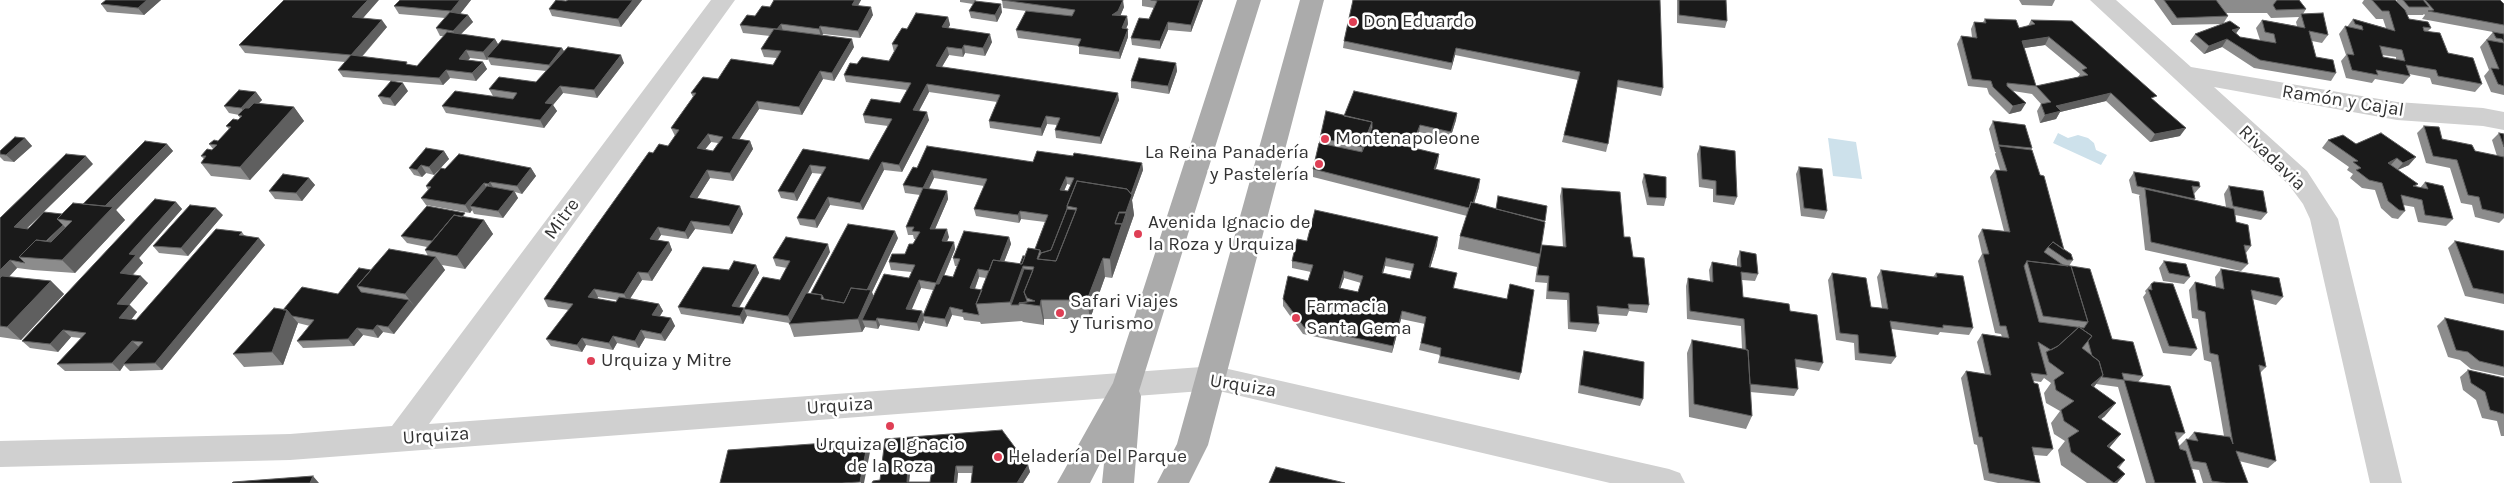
<!DOCTYPE html>
<meta charset="utf-8">
<style>
body{margin:0}
canvas{display:block;background:#fff}
</style>
<canvas width="2504" height="483"></canvas>
<script>
const g = document.querySelector('canvas').getContext('2d');
g.lineJoin = 'round';
function fillPath(path, color) {
  g.fillStyle = color;
  g.fill(path, 'evenodd');
}
function shape(rows) {
  const path = new Path2D();
  for (const r of rows) {
    path.moveTo(r[0], r[1]);
    for (let i = 2; i < r.length; i += 2) path.lineTo(r[i], r[i + 1]);
  }
  return path;
}
function strokePath(path, color, width, dash) {
  g.strokeStyle = color;
  g.lineWidth = width;
  g.lineCap = dash ? 'butt' : 'round';
  g.setLineDash(dash || []);
  g.stroke(path);
}
function write(font, color, halo, rows, align = 'center') {
  g.font = font + ' Karla,sans-serif';
  g.lineWidth = 5;
  g.setLineDash([]);
  g.textBaseline = 'middle';
  g.strokeStyle = halo;
  g.fillStyle = color;
  for (const [text, x, y, turn = 0] of rows) {
    g.save();
    g.translate(x, y);
    g.rotate((+turn || 0) * Math.PI / 180);
    g.textAlign = isNaN(turn) ? turn : align;
    if (halo) g.strokeText(text, 0, 0);
    g.fillText(text, 0, 0);
    g.restore();
  }
}
fillPath(shape([
 [2058,133,2068,138,2078,135,2088,138,2094,143,2096,150,2107,155,2101,165,2053,143],
 [1828,138,1856,142,1862,179,1833,176]
]), '#cde1eb');
fillPath(shape([
 [711,0,735,0,429,424,1215,366,1669,469,1680,473,1685,483,1610,483,1215,390,290,460,0,467,0,441,290,434,392,426,711,0],
 [2090,0,2116,0,2191,67,2397,102,2483,108,2504,112,2504,130,2483,126,2397,120,2214,87,2307,171,2338,219,2402,483,2370,483,2310,219,2303,204,2289,185,2090,0]
]), '#d0d0d0');
fillPath(shape([
 [1237,0,1261,0,1139,391,1141,396,1134,483,1102,483,1105,454,1090,483,1057,483,1113,383,1237,0],
 [1300,0,1324,0,1208,445,1189,483,1157,483,1177,444,1300,0]
]), '#ababab');
fillPath(shape([
 [106,0,161,0,144,15,107,12,101,4],
 [471,0,460,14,468,15,473,22,461,34,495,39,498,44,562,48,564,51,624,63,597,98,563,93,553,105,557,111,544,128,446,113,442,106,493,96,489,89,536,82,546,71,491,65,488,59,487,60,470,58,468,60,483,62,487,69,476,81,450,78,443,85,343,77,338,70,345,62,245,53,239,45,363,18,387,27,362,57,417,66,444,36,440,36,436,28,445,18,399,14,394,6],
 [642,0,621,27,552,16,549,9,566,1],
 [774,0,861,0,858,6,873,15,860,38,823,34,822,35,854,47,834,81,823,79,802,115,759,109,739,139,750,141,753,149,733,181,710,178,697,198,743,214,732,234,695,229,688,239,661,235,658,240,669,242,672,250,652,281,642,280,630,298,659,304,663,311,660,316,671,318,675,326,665,341,645,338,639,348,617,343,613,350,586,345,582,352,551,346,546,339,569,310,548,307,544,299,653,153,668,146,675,136,671,128,693,97,691,93,718,79,773,65,777,58,764,57,761,49,770,36,743,33,740,25,770,7],
 [711,142,718,143,713,151,705,149],
 [598,297,617,300,616,302,597,299],
 [960,0,976,0,973,4,960,2],
 [1002,0,1124,7,1120,16,1127,16,1128,24,1126,29,1128,29,1128,37,1120,59,1079,54,1079,46,1018,38,1016,30,1026,11,1003,8],
 [1142,0,1203,0,1191,32,1168,30,1160,49,1132,45,1131,38,1149,19,1154,8,1142,6],
 [1353,0,1663,88,1661,96,1617,87,1608,144,1606,152,1562,142,1578,80,1455,55,1451,70,1343,48,1344,41],
 [1677,0,1726,0,1727,21,1725,28,1677,23],
 [2019,0,2055,0,2052,6,2022,5],
 [2154,0,2299,0,2306,9,2303,14,2328,35,2322,43,2312,41,2316,57,2336,73,2331,81,2254,68,2222,47,2204,54,2190,41,2195,34,2240,28,2236,33,2240,37,2268,42,2260,40,2256,28,2262,20,2297,26,2296,22,2299,17,2271,18,2267,13,2226,13,2228,16,2223,24,2172,25],
 [2364,0,2395,0,2396,1,2397,0,2500,0,2504,4,2504,95,2491,92,2484,76,2489,70,2480,47,2493,32,2422,19,2425,15,2424,14,2423,15,2407,15,2409,19,2431,28,2428,31,2448,53,2482,84,2475,92,2432,84,2430,78,2409,74,2410,76,2403,84,2375,79,2372,83,2346,78,2341,61,2346,55,2339,34,2345,26,2347,27,2353,19,2386,28,2383,19,2376,19,2362,3],
 [2382,55,2396,57,2396,59,2383,57],
 [969,11,1002,12,997,22,971,18],
 [948,17,950,25,948,28,992,42,985,56,965,53,963,57,949,55,942,67,1119,100,1101,144,1056,138,1055,130,1057,125,1047,124,1042,136,990,128,989,121,997,102,929,92,919,111,929,120,902,172,884,170,863,210,830,205,817,228,800,225,797,218,823,174,812,173,797,201,781,198,778,191,803,149,869,160,888,126,865,123,863,115,900,103,907,90,846,82,844,75,857,64,889,61,894,52,892,44,907,29],
 [1985,19,2019,28,2028,26,2031,20,2154,100,2180,136,2150,142,2106,101,2060,112,2056,119,2040,123,2037,111,2041,104,2032,94,2013,91,2021,111,2009,114,1989,94,1987,88,1968,86,1957,44,1961,36,1972,37,1971,29,1974,22,1983,22],
 [2045,45,2080,74,2078,77,2036,86,2024,48],
 [1176,63,1177,71,1169,94,1131,88,1131,81],
 [408,91,395,106,383,104,378,96],
 [256,92,262,100,258,103,294,107,304,121,250,180,211,176,201,163,204,159,201,156,213,149,209,144,218,141,229,129,226,126,238,120,240,118,238,115,239,115,229,113,224,106],
 [1457,113,1456,120,1450,139,1419,132,1414,146,1397,142,1396,144,1438,162,1436,169,1479,187,1474,203,1542,245,1563,247,1560,196,1562,188,1624,237,1633,257,1649,305,1647,313,1629,311,1627,316,1598,314,1599,324,1596,332,1568,329,1567,300,1546,299,1547,283,1535,282,1537,267,1458,249,1460,236,1467,216,1313,177,1313,169,1319,143,1320,138],
 [1993,121,2032,148,2031,150,2064,250,2073,260,2069,266,2112,339,2143,376,2138,382,2185,433,2178,440,2177,440,2180,449,2179,446,2186,439,2188,439,2194,432,2224,436,2211,362,2204,360,2198,319,2192,318,2189,290,2195,282,2216,287,2215,277,2221,269,2283,297,2276,305,2253,299,2266,367,2260,373,2276,461,2268,468,2239,461,2248,483,2203,483,2199,470,2192,469,2196,483,2146,483,2118,387,2096,384,2094,387,2105,416,2101,419,2110,447,2109,448,2125,460,2119,468,2125,474,2117,483,2087,483,2061,465,2058,450,2065,441,2054,434,2051,423,2060,411,2046,403,2044,393,2051,383,2044,378,2041,382,2033,381,2053,449,2047,456,2034,455,2040,483,1998,483,1984,480,1977,445,1974,444,1961,378,1966,371,1985,374,1977,342,1982,334,2002,337,2001,334,1995,333,1978,261,1982,254,1978,236,1982,229,2004,231,1990,177,1995,170,2000,170,1995,154,1996,152,1995,152,1989,129],
 [2424,126,2442,139,2475,151,2497,156,2492,140,2499,133,2504,134,2504,218,2499,223,2475,217,2472,205,2461,203,2450,168,2426,163,2417,133],
 [2381,133,2409,165,2398,170,2418,184,2415,187,2420,188,2425,182,2453,219,2446,226,2418,222,2414,207,2403,205,2405,211,2398,219,2392,218,2381,208,2375,190,2362,188,2350,178,2353,174,2347,170,2349,167,2322,148,2328,140,2356,144],
 [25,138,32,146,14,162,4,161,0,157,0,151],
 [167,144,173,151,116,210,125,220,75,273,33,270,17,268,9,277,51,281,64,294,21,340,0,337,0,218,93,164,27,228,62,214,83,204],
 [1700,146,1737,197,1734,205,1713,202,1713,189,1699,187,1697,154],
 [444,151,449,159,434,175,426,173,422,177,414,175,409,168],
 [1073,156,1142,163,1143,170,1132,200,1134,215,1112,278,1105,277,1090,319,1044,319,1044,325,1023,322,1022,321,981,324,980,322,964,320,963,317,952,315,947,327,925,323,924,320,919,331,880,325,878,329,865,327,862,332,794,337,789,323,747,316,743,324,681,314,678,307,729,270,756,265,759,273,739,308,744,309,780,280,787,268,776,266,773,258,830,252,808,293,811,293,898,238,872,292,873,296,909,278,912,272,891,270,889,262,905,254,913,244,916,239,914,239,913,235,908,235,906,227,920,195,905,193,903,185,917,168,1033,162],
 [934,178,984,186,974,209,976,216,1019,223,1021,219,1045,222,1035,249,1025,256,1020,264,1004,262,1011,244,1009,237,953,258,955,266,957,266,953,277,944,276,955,249,954,242,947,241,949,237,935,229,948,199,947,191,929,189],
 [1067,184,1071,185,1068,191,1064,191],
 [979,277,986,278,982,290,975,289],
 [921,288,933,290,923,314,922,311,911,309],
 [1799,167,1827,211,1824,219,1801,216,1796,174],
 [531,168,536,176,522,194,515,192,518,198,503,218,474,214,472,210,470,213,426,205,421,198,428,190,426,186,445,169],
 [2134,172,2200,187,2194,194,2195,199,2194,200,2226,207,2224,194,2229,186,2267,213,2261,220,2235,215,2236,222,2251,246,2246,253,2248,264,2241,271,2145,250,2139,196,2140,195,2132,193,2129,180],
 [1644,174,1666,198,1664,206,1647,205,1642,182],
 [309,178,315,185,302,201,275,199,269,191],
 [176,202,182,209,139,258,143,263,133,275,148,283,129,305,137,312,131,320,136,320,242,232,244,235,265,245,162,370,130,371,124,365,120,371,65,371,57,364,81,338,71,337,58,352,30,348,22,341],
 [223,215,188,256,159,253,153,246],
 [468,218,484,220,493,234,465,269,442,265,445,270,394,334,383,332,378,338,363,335,354,346,303,348,297,341,310,326,298,323,283,365,244,367,233,354,283,310,338,294,371,270,428,256,425,250,427,247,407,243,401,236],
 [1307,241,1437,245,1430,268,1455,281,1454,288,1521,373,1519,380,1438,363,1440,355,1419,350,1425,324,1401,319,1392,353,1303,334,1283,306,1283,299,1308,281,1311,272,1292,268,1292,261],
 [1385,266,1412,271,1410,279,1383,273],
 [1344,278,1361,283,1358,292,1340,288],
 [2455,241,2504,251,2504,304,2465,296,2448,248],
 [1740,251,1758,274,1755,281,1742,280,1743,297,1790,311,1823,363,1819,371,1796,367,1798,389,1794,396,1750,392,1752,416,1746,429,1689,417,1687,353,1692,340,1742,349,1741,326,1687,319,1686,286,1688,278,1710,281,1709,270,1712,262,1737,266,1737,259],
 [2164,261,2190,277,2184,284,2163,281,2159,268],
 [1881,270,1933,277,1936,273,1973,328,1969,335,1940,332,1938,335,1891,329,1896,357,1891,364,1855,360,1854,343,1836,340,1828,280,1832,273,1871,307,1882,308,1877,277],
 [2151,284,2197,349,2191,356,2163,353,2143,297,2146,293,2145,291],
 [2445,318,2504,331,2504,376,2471,369,2460,360,2448,357,2437,326],
 [1584,351,1643,399,1640,406,1578,393,1582,358],
 [2468,370,2504,378,2504,436,2501,436,2497,421,2482,418,2476,400,2463,390,2460,377],
 [885,439,1028,465,1030,472,1023,483,971,483,973,473,958,473,957,483,872,483,880,480],
 [932,470,930,482,909,482,910,473]
]), '#8c8c8c');
fillPath(shape([
 [147,0,161,0,144,15,138,8],
 [368,0,379,0,357,25,352,17],
 [460,0,471,0,456,19,451,11],
 [633,0,642,0,621,27,618,19],
 [855,0,861,0,854,12,852,5],
 [1123,0,1124,7,1119,19,1112,15],
 [1200,0,1203,0,1191,32,1191,25],
 [1001,4,1002,12,997,22,995,15],
 [871,7,873,15,860,38,858,31],
 [468,15,473,22,457,38,453,31],
 [1127,16,1128,24,1123,36,1122,28],
 [948,17,950,25,944,35,942,27],
 [382,20,387,27,356,63,351,55],
 [1168,22,1168,30,1160,49,1160,41],
 [781,24,783,31,777,29],
 [820,26,823,34,821,37,819,29],
 [2240,28,2234,36,2232,30],
 [1128,29,1128,37,1120,59,1119,52],
 [990,34,992,42,985,56,983,48],
 [2049,37,2045,45,2018,49,2022,41],
 [495,39,499,46,487,57,488,59,487,60,483,52],
 [852,39,854,47,834,81,832,73],
 [2227,39,2222,47,2204,54,2209,46],
 [964,45,965,53,963,57,962,49],
 [947,47,949,55,938,73,936,66],
 [562,48,566,55,553,72,549,65],
 [1456,48,1455,55,1451,70,1452,63],
 [466,50,470,58,463,66,459,59],
 [621,55,624,63,597,98,594,90],
 [483,62,487,69,476,81,472,73],
 [1176,63,1177,71,1169,94,1168,86],
 [446,70,450,78,443,85,439,78],
 [820,71,823,79,802,115,799,107],
 [403,83,408,91,395,106,390,98],
 [927,84,929,92,915,118,913,110],
 [560,86,563,93,553,105,557,111,544,128,540,120,545,103],
 [256,92,262,100,247,116,241,108],
 [1118,93,1119,100,1101,144,1100,137],
 [2111,93,2106,101,2060,112,2056,119,2040,123,2045,115,2056,106],
 [757,101,759,109,735,146,732,138],
 [2026,103,2021,111,2009,114,2013,106],
 [294,107,304,121,250,180,240,167],
 [927,112,929,120,902,172,899,165],
 [1457,113,1456,120,1450,139,1451,132],
 [1046,116,1047,124,1042,136,1041,128],
 [1372,122,1371,136,1361,160,1362,147],
 [1420,125,1419,132,1414,146,1415,138],
 [2186,128,2180,136,2150,142,2155,134],
 [708,134,711,142,700,156,697,148],
 [1398,134,1397,142,1393,151,1393,143],
 [25,138,32,146,14,162,6,155],
 [750,141,753,149,733,181,730,173],
 [167,144,173,151,116,210,125,220,75,273,62,260,101,210],
 [444,151,449,159,434,175,429,167],
 [1439,154,1438,162,1433,176,1434,169],
 [86,156,93,164,21,234,14,227],
 [2416,157,2409,165,2397,170,2403,163],
 [2397,158,2390,166,2388,163],
 [882,162,884,170,863,210,860,203],
 [1142,163,1143,170,1132,200,1134,215,1128,232,1126,212,1129,201],
 [421,165,426,173,422,177,417,170],
 [810,165,812,173,797,201,794,193],
 [531,168,536,176,522,194,517,186],
 [707,170,710,178,693,205,690,197],
 [932,170,934,178,925,196,923,188],
 [1066,177,1067,184,1061,198,1060,190],
 [309,178,315,185,302,201,296,193],
 [1480,179,1479,187,1470,217,1471,209],
 [490,182,494,189,493,192,488,184],
 [484,183,488,191,470,206,472,210,470,213,465,205],
 [514,191,518,198,503,218,498,211],
 [947,191,948,199,932,236,930,229],
 [828,197,830,205,817,228,815,220],
 [176,202,182,209,139,258,143,263,127,280,120,273,129,254],
 [740,206,743,214,732,234,729,226],
 [216,208,223,215,188,256,181,248],
 [1020,211,1021,219,1019,223,1018,215],
 [1126,213,1128,232,1112,278,1110,259],
 [484,220,493,234,465,269,457,256],
 [691,221,695,229,688,239,685,232],
 [63,225,70,232,30,258],
 [658,227,661,235,654,246,650,239],
 [947,229,949,237,944,248,942,241],
 [895,231,898,238,872,292,876,303,862,320,865,327,862,332,858,319,865,294],
 [1009,237,1011,244,997,280,996,272],
 [1438,237,1437,245,1428,275,1429,267],
 [259,238,265,245,162,370,155,363],
 [669,242,672,250,652,281,648,273],
 [954,242,955,249,938,290,936,283],
 [828,244,830,252,791,324,788,316],
 [436,257,445,270,415,307,405,294],
 [1103,258,1105,277,1090,319,1087,300],
 [1386,258,1385,266,1381,280,1382,273],
 [10,260,17,268,0,286,0,270],
 [756,265,759,273,735,314,732,306],
 [1023,266,1027,285,1019,303,1011,305,1010,302],
 [978,269,979,277,972,296,970,288],
 [1344,271,1344,278,1338,295,1339,288],
 [638,272,642,280,628,302,624,294],
 [141,276,148,283,124,311,117,304],
 [919,280,921,288,909,316,906,309],
 [51,281,64,294,21,340,7,327],
 [594,289,598,297,593,305,588,297],
 [409,300,415,307,394,334,388,327],
 [1041,300,1044,319,1044,325,1040,306],
 [659,304,663,311,656,322,652,315],
 [130,305,137,312,126,326,119,318],
 [950,307,952,315,947,327,945,319],
 [744,309,747,316,743,324,740,316],
 [287,310,298,323,283,365,272,352],
 [922,311,924,320,919,331,917,323],
 [1402,311,1401,319,1392,353,1393,346],
 [671,318,675,326,665,341,661,334],
 [877,318,880,325,878,329,876,321],
 [377,325,383,332,378,338,373,330],
 [357,328,363,335,354,346,348,339],
 [63,330,71,337,58,352,50,344],
 [641,330,645,338,639,348,635,341],
 [613,336,617,343,613,350,609,343],
 [582,338,586,345,582,352,577,345],
 [132,341,140,348,123,364,124,365,120,371,112,363],
 [2103,375,2093,388,2091,385],
 [2116,403,2105,416,2088,430,2098,417],
 [2121,434,2110,447,2096,459,2107,446],
 [868,440,871,447,864,483,861,483,860,482],
 [1028,465,1030,472,1023,483,1017,483],
 [908,466,910,473,909,483,907,482],
 [956,466,958,473,957,483,954,483],
 [2125,474,2117,483,2114,483],
 [313,476,319,483,310,483]
]), '#5f5f5f');
const building = shape([
 [106,0,147,0,138,8,101,4,106,0],
 [284,0,368,0,352,17,382,20,351,55,239,45,284,0],
 [400,0,460,0,451,11,394,6,400,0],
 [556,0,566,1,568,0,633,0,618,19,549,9,556,0],
 [774,0,855,0,852,5,871,7,858,31,820,26,819,29,781,24,777,29,740,25,747,15,755,16,762,6,770,7,774,0],
 [1002,0,1123,0,1118,11,1112,15,1127,16,1122,28,1128,29,1119,52,1078,46,1081,39,1016,30,1026,11,1072,16,1075,10,1002,0],
 [1151,0,1200,0,1191,25,1168,22,1160,41,1131,38,1139,18,1149,19,1157,1,1151,0],
 [1353,0,1660,0,1663,88,1618,80,1608,144,1564,135,1580,72,1456,48,1452,63,1344,41,1353,0],
 [1679,0,1726,0,1727,21,1679,15,1679,0],
 [2164,0,2216,0,2228,16,2177,18,2164,0],
 [2277,0,2299,0,2306,9,2276,10,2273,5,2277,0],
 [2372,0,2395,0,2405,10,2409,19,2428,22,2431,28,2423,27,2424,31,2440,33,2448,53,2473,58,2482,84,2438,76,2436,70,2406,65,2410,76,2376,70,2378,75,2352,70,2347,54,2354,55,2345,26,2363,30,2362,26,2355,24,2353,19,2395,31,2389,11,2382,11,2372,0],
 [2380,46,2402,50,2405,61,2383,57,2380,46],
 [2403,0,2423,0,2429,7,2409,7,2403,0],
 [2425,0,2500,0,2504,4,2504,25,2428,11,2434,10,2425,0],
 [975,1,1001,4,995,15,969,11,975,1],
 [450,12,468,15,453,31,436,28,450,12],
 [916,13,948,17,942,27,990,34,983,48,964,45,962,49,947,47,936,66,1118,93,1100,137,1055,130,1060,118,1046,116,1041,128,989,121,1000,95,927,84,913,110,927,112,899,165,882,162,860,203,828,197,815,220,797,218,826,167,810,165,794,193,778,191,803,149,869,160,892,119,863,115,871,99,900,103,911,83,844,75,850,63,857,64,862,57,889,61,898,45,892,44,902,28,907,29,916,13],
 [2323,13,2328,35,2309,31,2316,57,2333,60,2336,73,2260,60,2227,39,2209,46,2195,34,2230,21,2240,28,2232,30,2240,37,2276,43,2274,34,2265,32,2262,20,2305,28,2301,14,2323,13],
 [1985,19,2016,20,2019,28,2035,24,2031,20,2072,21,2157,96,2151,98,2186,128,2155,134,2111,93,2056,106,2061,111,2045,115,2041,104,2051,102,2036,86,2007,83,2007,86,2026,103,2013,106,1993,87,1991,81,1972,79,1961,36,1977,38,1974,22,1986,23,1985,19],
 [2049,37,2087,68,2082,70,2088,75,2036,86,2022,41,2049,37],
 [774,29,852,39,832,73,820,71,799,107,757,101,732,138,750,141,730,173,707,170,690,197,740,206,729,226,691,221,685,232,658,227,650,239,669,242,648,273,638,272,624,294,594,289,588,297,616,302,619,297,659,304,652,315,671,318,661,334,641,330,635,341,613,336,609,343,582,338,577,345,546,339,573,304,544,299,649,152,653,153,659,144,668,146,679,130,671,128,696,93,691,93,703,77,718,79,731,59,773,65,781,51,761,49,774,29],
 [708,134,723,137,713,151,697,148,708,134],
 [447,32,495,39,483,52,466,50,459,59,483,62,472,73,446,70,439,78,338,70,351,55,407,62,406,64,417,66,447,32],
 [2493,32,2504,34,2504,42,2502,39,2496,38,2493,32],
 [502,40,562,48,549,65,487,57,502,40],
 [2487,40,2504,43,2504,86,2498,84,2491,68,2499,69,2487,40],
 [568,47,621,55,594,90,560,86,545,103,553,104,540,120,442,106,455,91,513,99,517,93,489,89,499,77,536,82,568,47],
 [1139,58,1176,63,1168,86,1131,81,1139,58],
 [391,81,403,83,390,98,378,96,391,81],
 [239,90,256,92,241,108,224,106,239,90],
 [1354,91,1457,113,1451,132,1420,125,1415,138,1398,134,1393,143,1439,154,1434,169,1480,179,1473,203,1471,202,1469,208,1313,169,1319,143,1362,152,1372,128,1372,122,1344,116,1354,91],
 [254,103,294,107,240,167,201,163,206,156,201,156,207,149,212,150,217,145,209,144,214,140,218,141,231,127,226,126,233,119,238,120,242,116,238,115,245,108,249,108,254,103],
 [1326,111,1372,122,1362,147,1320,138,1326,111],
 [1993,121,2025,125,2032,148,1999,145,1993,121],
 [2424,126,2439,127,2442,139,2472,145,2475,151,2504,157,2504,214,2482,209,2479,197,2468,195,2457,160,2433,156,2424,126],
 [2381,133,2416,157,2403,163,2397,158,2388,163,2418,184,2413,186,2428,189,2425,182,2443,186,2453,219,2425,215,2422,200,2401,195,2405,211,2399,210,2388,201,2382,183,2369,180,2356,170,2361,168,2353,162,2358,161,2328,140,2343,135,2356,144,2381,133],
 [2499,133,2504,134,2504,147,2499,133],
 [15,137,25,138,6,155,0,154,0,151,15,137],
 [145,141,167,144,105,206,83,204,145,141],
 [927,146,1033,162,1037,151,1073,156,1074,153,1142,163,1131,194,1127,189,1077,181,1067,206,1067,209,1051,250,1041,253,1040,250,1035,249,1048,215,1020,211,1018,215,974,209,987,179,932,170,923,188,903,185,913,167,917,168,927,146],
 [1066,177,1074,178,1068,191,1060,190,1066,177],
 [1700,146,1735,151,1737,197,1716,195,1716,181,1702,179,1700,146],
 [1999,146,2032,150,2040,175,2044,176,2064,250,2053,242,2048,247,2044,252,2063,265,2068,266,2027,261,2024,266,2039,322,2084,328,2088,322,2071,266,2090,269,2112,339,2133,342,2143,376,2122,373,2124,380,2170,386,2185,433,2175,432,2180,449,2186,451,2196,483,2155,483,2124,380,2102,377,2103,375,2099,361,2092,356,2088,341,2092,336,2079,327,2058,346,2051,350,2038,342,2047,375,2031,373,2034,383,2038,384,2053,449,2032,447,2040,483,1989,473,1982,437,1979,437,1966,371,1991,375,1982,334,2009,338,2006,326,2000,326,1983,254,1989,254,1982,229,2010,232,1995,170,2007,171,1999,146],
 [426,148,444,151,429,167,421,165,417,170,409,168,426,148],
 [66,154,86,156,14,227,28,229,44,212,62,214,57,219,63,225,46,241,36,240,19,257,25,263,10,260,0,270,0,218,66,154],
 [459,154,531,168,517,186,490,182,488,184,484,183,465,205,421,198,431,187,426,186,441,168,445,169,459,154],
 [1799,167,1822,169,1827,211,1804,208,1799,167],
 [2134,172,2199,182,2200,187,2192,186,2195,199,2137,186,2134,172],
 [283,174,309,178,296,193,269,191,283,174],
 [1644,174,1666,177,1666,198,1649,197,1644,174],
 [1077,181,1127,189,1132,195,1126,212,1119,212,1115,223,1122,224,1110,259,1103,258,1087,300,1041,300,1040,306,1019,303,1035,301,1027,298,1024,292,1034,267,1023,266,1010,302,976,304,993,260,1022,264,1028,248,1040,250,1037,259,1056,261,1077,208,1067,206,1077,181],
 [487,186,514,191,498,211,470,206,487,186],
 [2229,186,2263,191,2267,213,2233,206,2229,186],
 [923,188,947,191,930,229,947,229,942,241,954,242,936,283,919,280,906,309,922,311,917,323,877,318,876,321,862,320,884,274,909,278,915,265,889,262,892,254,905,254,909,244,913,244,920,232,912,231,914,227,906,227,923,188],
 [1562,188,1620,192,1624,237,1630,237,1633,257,1644,258,1649,305,1628,304,1629,309,1597,306,1599,324,1570,322,1569,293,1548,291,1549,276,1537,275,1542,245,1566,247,1562,188],
 [2145,189,2234,209,2236,222,2248,225,2251,246,2244,245,2248,264,2151,242,2145,189],
 [1498,196,1547,206,1545,221,1496,209,1498,196],
 [155,199,176,202,129,254,136,255,120,273,141,276,117,304,130,305,119,318,136,320,216,229,242,232,239,235,259,238,155,363,123,364,143,342,132,341,112,363,57,364,86,333,63,330,50,344,22,341,155,199],
 [1471,202,1545,222,1540,254,1460,236,1471,202],
 [73,203,113,207,62,260,19,257,36,240,51,242,72,221,57,219,73,203],
 [190,205,216,208,181,248,153,246,190,205],
 [427,206,465,213,462,217,454,215,432,241,401,236,427,206],
 [1067,209,1076,210,1056,261,1038,259,1041,253,1051,250,1067,209],
 [1315,210,1438,237,1429,267,1457,273,1453,288,1507,299,1510,284,1534,290,1521,373,1440,356,1441,348,1421,343,1426,317,1402,311,1393,346,1304,327,1283,299,1288,276,1308,281,1313,265,1292,261,1297,239,1307,241,1315,210],
 [1386,258,1414,264,1410,279,1382,273,1386,258],
 [1344,271,1363,276,1358,292,1339,288,1344,271],
 [1119,213,1126,213,1122,225,1122,224,1115,224,1119,213],
 [454,215,484,220,457,256,425,250,454,215],
 [848,224,895,231,867,290,851,288,844,303,824,299,822,295,811,293,848,224],
 [964,231,1009,237,1000,261,993,260,989,271,978,269,970,288,982,290,976,304,979,315,962,312,963,310,950,307,945,319,923,316,936,284,939,284,943,275,953,277,960,259,953,258,964,231],
 [786,237,828,244,788,316,744,309,763,277,780,280,790,261,773,258,786,237],
 [2455,241,2504,251,2504,294,2473,288,2455,241],
 [2053,242,2071,254,2073,260,2067,260,2048,247,2053,242],
 [389,249,436,257,405,294,357,286,389,249],
 [1740,251,1756,254,1758,274,1741,272,1743,297,1789,304,1790,311,1817,315,1823,363,1795,359,1798,389,1750,384,1748,350,1746,350,1744,319,1690,311,1688,278,1713,282,1712,262,1741,267,1740,251],
 [1023,256,1025,256,1022,264,1020,264,1023,256],
 [734,261,756,265,732,306,744,308,740,316,678,307,703,267,729,270,734,261],
 [2027,261,2071,266,2088,322,2043,316,2027,261],
 [2164,261,2186,264,2190,277,2169,273,2164,261],
 [359,268,371,270,357,286,361,292,409,300,388,327,377,325,373,330,357,328,348,339,297,341,314,320,292,316,287,310,283,310,302,287,338,294,359,268],
 [1024,269,1033,270,1024,292,1027,301,1027,302,1019,303,1019,305,1011,305,1024,269],
 [2221,269,2279,278,2283,297,2251,290,2266,367,2259,365,2276,461,2236,451,2248,483,2226,483,2212,481,2206,463,2193,461,2186,439,2198,441,2194,432,2230,437,2233,444,2218,355,2210,353,2205,312,2198,310,2195,282,2224,289,2221,269],
 [1881,270,1934,277,1937,277,1936,273,1963,276,1973,328,1943,325,1943,328,1890,321,1896,357,1859,353,1858,335,1840,333,1832,273,1866,278,1871,307,1888,309,1881,270],
 [2,276,51,281,7,327,0,326,0,278,2,276],
 [2154,282,2173,284,2197,349,2169,346,2148,289,2152,290,2151,284,2154,282],
 [851,288,871,290,858,319,789,324,806,293,822,295,821,299,844,303,851,288],
 [274,308,287,310,272,352,233,354,274,308],
 [2445,318,2504,331,2504,367,2479,361,2468,352,2456,350,2445,318],
 [2079,327,2092,336,2082,348,2099,361,2103,375,2091,385,2116,403,2098,417,2121,434,2107,446,2125,460,2117,467,2125,474,2114,483,2071,452,2068,438,2079,431,2064,421,2061,410,2074,401,2056,390,2054,380,2064,373,2049,362,2046,352,2058,346,2079,327],
 [1692,340,1748,350,1752,416,1694,404,1692,340],
 [1584,351,1644,362,1643,399,1580,385,1584,351],
 [2468,370,2504,378,2504,414,2490,410,2485,392,2471,383,2468,370],
 [1002,430,1028,465,1017,483,971,483,973,466,956,466,954,483,872,483,873,481,880,480,885,439,1002,430],
 [933,463,930,482,907,482,908,466,933,463],
 [868,440,860,482,842,483,720,483,728,450,868,440],
 [1276,467,1345,483,1269,483,1276,467],
 [313,476,310,483,232,483,233,482,313,476]
]);
fillPath(building, '#1a1a1a');
strokePath(building, '#5f5f5f', 1);
for (const [x, y, r, color] of [
 [1353,22,5,"#df3f55"],
 [1325,139,5,"#df3f55"],
 [1319,164,5,"#df3f55"],
 [1138,234,5,"#df3f55"],
 [1060,313,5,"#df3f55"],
 [1296,318,5,"#df3f55"],
 [591,361,5,"#df3f55"],
 [890,426,5,"#df3f55"],
 [998,457,5,"#df3f55"]
]) {
  const dot = new Path2D();
  dot.arc(x, y, r, 0, 2 * Math.PI);
  g.fillStyle = color;
  g.fill(dot);
  strokePath(dot, '#fff', 2);
}
write('19px', '#333', '#fff', [
 ["Don Eduardo",1363,22],
 ["Montenapoleone",1335,139],
 ["La Reina Panadería",1309,153,"right"],
 ["y Pastelería",1309,175,"right"],
 ["Avenida Ignacio de",1148,223],
 ["la Roza y Urquiza",1148,245],
 ["Safari Viajes",1070,302],
 ["y Turismo",1070,324],
 ["Farmacia",1306,307],
 ["Santa Gema",1306,329],
 ["Urquiza y Mitre",601,361],
 ["Urquiza e Ignacio",890,445,"center"],
 ["de la Roza",890,467,"center"],
 ["Heladería Del Parque",1008,457]
], 'left');
write('19px', '#333', '#fff', [
 ["Ramón y Cajal",2343,101,9],
 ["Rivadavia",2272,158,44],
 ["Mitre",562,219,-54],
 ["Urquiza",1243,386,9],
 ["Urquiza",840,406,-4],
 ["Urquiza",436,436,-4]
]);
</script>
